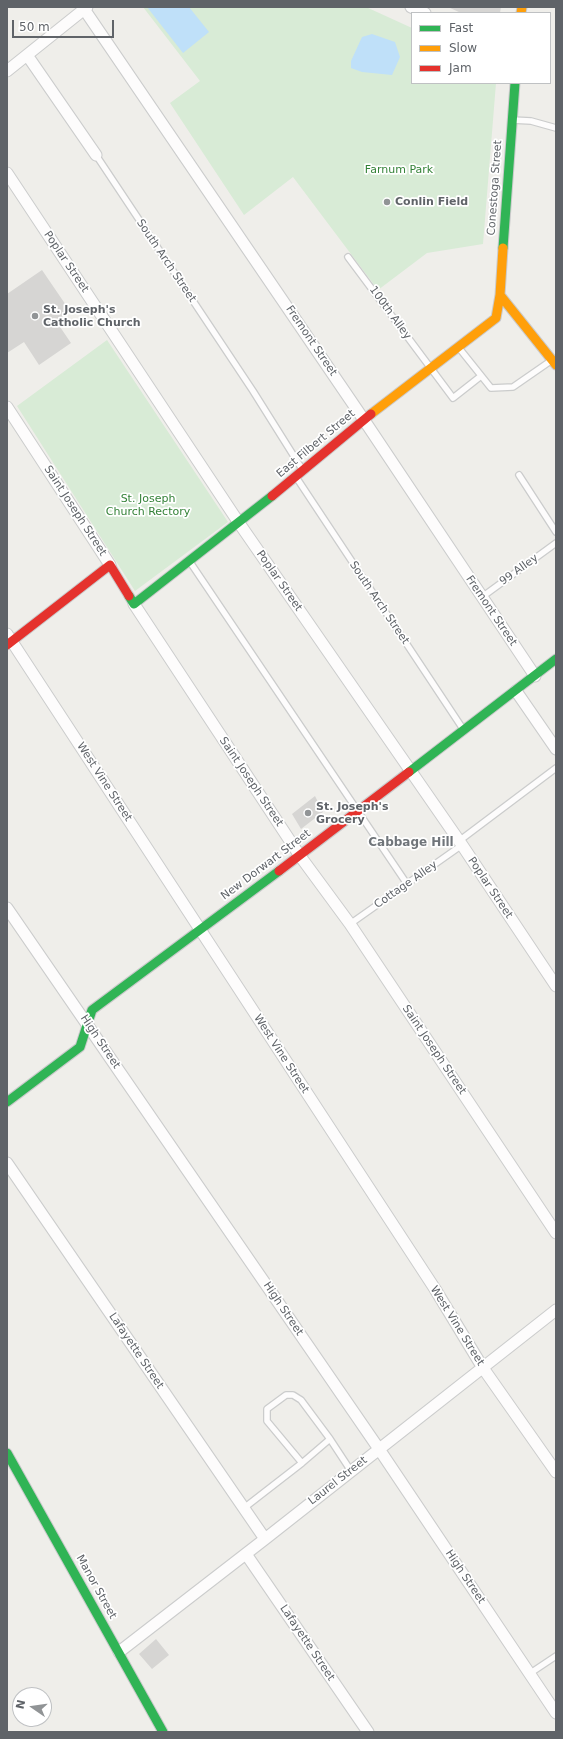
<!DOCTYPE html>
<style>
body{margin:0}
#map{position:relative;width:563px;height:1739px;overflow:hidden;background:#efeeea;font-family:"DejaVu Sans",sans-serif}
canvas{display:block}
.frame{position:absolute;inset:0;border:8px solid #5f6368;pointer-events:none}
.legend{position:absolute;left:411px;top:12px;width:140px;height:72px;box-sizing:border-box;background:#fff;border:1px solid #bfc1c3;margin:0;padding:5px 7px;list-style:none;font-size:12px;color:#5f6368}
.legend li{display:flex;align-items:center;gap:8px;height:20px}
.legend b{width:20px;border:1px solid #bfc1c3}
.north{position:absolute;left:12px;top:1687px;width:40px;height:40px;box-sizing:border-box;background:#fff;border:1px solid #bfc1c3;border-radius:50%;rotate:283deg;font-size:11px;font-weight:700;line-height:16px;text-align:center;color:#5f6368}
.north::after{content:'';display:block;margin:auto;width:14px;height:18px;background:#919496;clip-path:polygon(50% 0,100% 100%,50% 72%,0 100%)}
.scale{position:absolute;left:12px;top:20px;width:102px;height:18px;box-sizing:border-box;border:2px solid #5f6368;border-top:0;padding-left:5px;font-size:12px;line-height:14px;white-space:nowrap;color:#5f6368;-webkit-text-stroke:3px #fff;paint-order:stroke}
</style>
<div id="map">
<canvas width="563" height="1739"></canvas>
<div class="frame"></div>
<ul class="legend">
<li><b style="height:5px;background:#30b455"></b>Fast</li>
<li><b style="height:5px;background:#ff9f0a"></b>Slow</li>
<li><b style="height:5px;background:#e5322d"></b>Jam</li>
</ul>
<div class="north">N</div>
<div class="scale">50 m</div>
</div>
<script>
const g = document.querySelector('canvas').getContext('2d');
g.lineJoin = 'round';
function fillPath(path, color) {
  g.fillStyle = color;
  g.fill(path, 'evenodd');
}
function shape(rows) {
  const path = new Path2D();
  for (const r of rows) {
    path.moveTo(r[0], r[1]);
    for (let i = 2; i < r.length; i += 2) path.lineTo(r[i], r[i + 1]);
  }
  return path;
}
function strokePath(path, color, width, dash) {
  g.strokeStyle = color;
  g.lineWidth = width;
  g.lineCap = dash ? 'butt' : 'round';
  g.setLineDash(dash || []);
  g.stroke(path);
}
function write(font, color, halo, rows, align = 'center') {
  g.font = font + ' "DejaVu Sans",sans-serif';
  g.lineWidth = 3.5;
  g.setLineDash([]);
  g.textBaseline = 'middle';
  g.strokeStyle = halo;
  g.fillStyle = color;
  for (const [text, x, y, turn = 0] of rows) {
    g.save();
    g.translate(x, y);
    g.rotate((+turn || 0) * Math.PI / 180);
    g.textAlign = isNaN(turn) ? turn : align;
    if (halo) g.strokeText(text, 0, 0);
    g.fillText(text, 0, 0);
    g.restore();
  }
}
fillPath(shape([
 [143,7,366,7,412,28,412,83,496,83,483,244,427,253,378,290,293,177,244,215,170,103,200,81],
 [107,340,228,522,135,591,17,406]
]), '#d8ebd6');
fillPath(shape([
 [147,7,189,7,209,32,183,53],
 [372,34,395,42,400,57,392,75,362,72,351,68,351,61,362,37]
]), '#bfe0f9');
fillPath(shape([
 [448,7,501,7,500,13,461,13],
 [42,270,70,311,56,321,71,343,39,365,24,342,7,353,7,294],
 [315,796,323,812,301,829,292,814],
 [156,1639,169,1655,152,1669,139,1654]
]), '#d6d5d3');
const lane = shape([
 [512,120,531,121,556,128],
 [96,155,253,391,302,469],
 [348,257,453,398,481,376],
 [459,348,491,388,513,387,552,360],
 [519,475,556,532],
 [296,477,463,729],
 [190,562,407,884],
 [482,597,556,543],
 [459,841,556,768],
 [350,924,462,845],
 [330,1439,302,1463,267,1421,267,1409,286,1395,293,1395,301,1400,330,1439,351,1471],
 [244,1508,302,1463],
 [529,1674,556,1656]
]);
const street = shape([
 [411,7,425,13],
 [84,9,364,420,535,676],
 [27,55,96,155],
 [7,71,87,7],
 [7,173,239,523,462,845,556,986],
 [7,407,110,565],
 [134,604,300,856,350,924,556,1233],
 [7,634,435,1289,483,1368,556,1472],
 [516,691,556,749],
 [7,908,379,1449,556,1713],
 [7,1163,265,1539],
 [246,1554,368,1732],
 [119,1652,265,1539,556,1310]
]);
const fast = shape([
 [503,248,515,83],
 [129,596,134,604,272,496],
 [409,772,556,659],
 [7,1102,80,1047,92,1010,279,871],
 [7,1453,163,1732]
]);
const slow = shape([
 [521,13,522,7],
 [500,295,556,365],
 [371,414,496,318,500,295,503,248]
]);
const jam = shape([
 [272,496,371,414],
 [7,645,110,565,129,596],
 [279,871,409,772]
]);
strokePath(lane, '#cbcccc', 8);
strokePath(street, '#cbcccc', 13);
strokePath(fast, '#cacacb', 11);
strokePath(slow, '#cacacb', 11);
strokePath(jam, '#cacacb', 11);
strokePath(lane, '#fdfcfc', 5.5);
strokePath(street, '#fdfcfc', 11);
strokePath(fast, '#30b455', 9);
strokePath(slow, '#ff9f0a', 9);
strokePath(jam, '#e5322d', 9);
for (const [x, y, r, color] of [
 [387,202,4,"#919496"],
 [35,316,4,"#919496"],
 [308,813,4,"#919496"]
]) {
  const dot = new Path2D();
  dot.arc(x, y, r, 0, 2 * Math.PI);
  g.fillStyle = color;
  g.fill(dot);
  strokePath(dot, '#fff', 1.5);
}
write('11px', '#348238', '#fff', [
 ["Farnum Park",399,170],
 ["St. Joseph",148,499],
 ["Church Rectory",148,512]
]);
write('11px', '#5f6368', '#fff', [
 ["Conestoga Street",495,188,-86],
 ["South Arch Street",166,261,56],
 ["Poplar Street",66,262,56],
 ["100th Alley",390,313,54],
 ["Fremont Street",311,341,56],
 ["East Filbert Street",316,444,-40],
 ["Saint Joseph Street",75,511,57],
 ["99 Alley",519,570,-36],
 ["Poplar Street",279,581,55],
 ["South Arch Street",379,603,56],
 ["Fremont Street",491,611,56],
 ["West Vine Street",104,782,57],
 ["Saint Joseph Street",251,782,56],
 ["New Dorwart Street",266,865,-37],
 ["Cottage Alley",406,885,-35],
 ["Poplar Street",490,888,56],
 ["High Street",100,1042,56],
 ["Saint Joseph Street",434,1050,56],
 ["West Vine Street",281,1054,57],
 ["High Street",283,1309,56],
 ["West Vine Street",457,1326,58],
 ["Lafayette Street",136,1351,56],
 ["Laurel Street",338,1481,-38],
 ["High Street",465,1577,56],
 ["Manor Street",96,1587,61],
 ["Lafayette Street",307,1643,56]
]);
write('bold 11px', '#5f6368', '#fff', [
 ["Conlin Field",395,202],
 ["St. Joseph's",43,310],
 ["Catholic Church",43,323],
 ["St. Joseph's",316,807],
 ["Grocery",316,820]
], 'left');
write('bold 12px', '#70757a', '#fff', [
 ["Cabbage Hill",411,843]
]);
</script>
